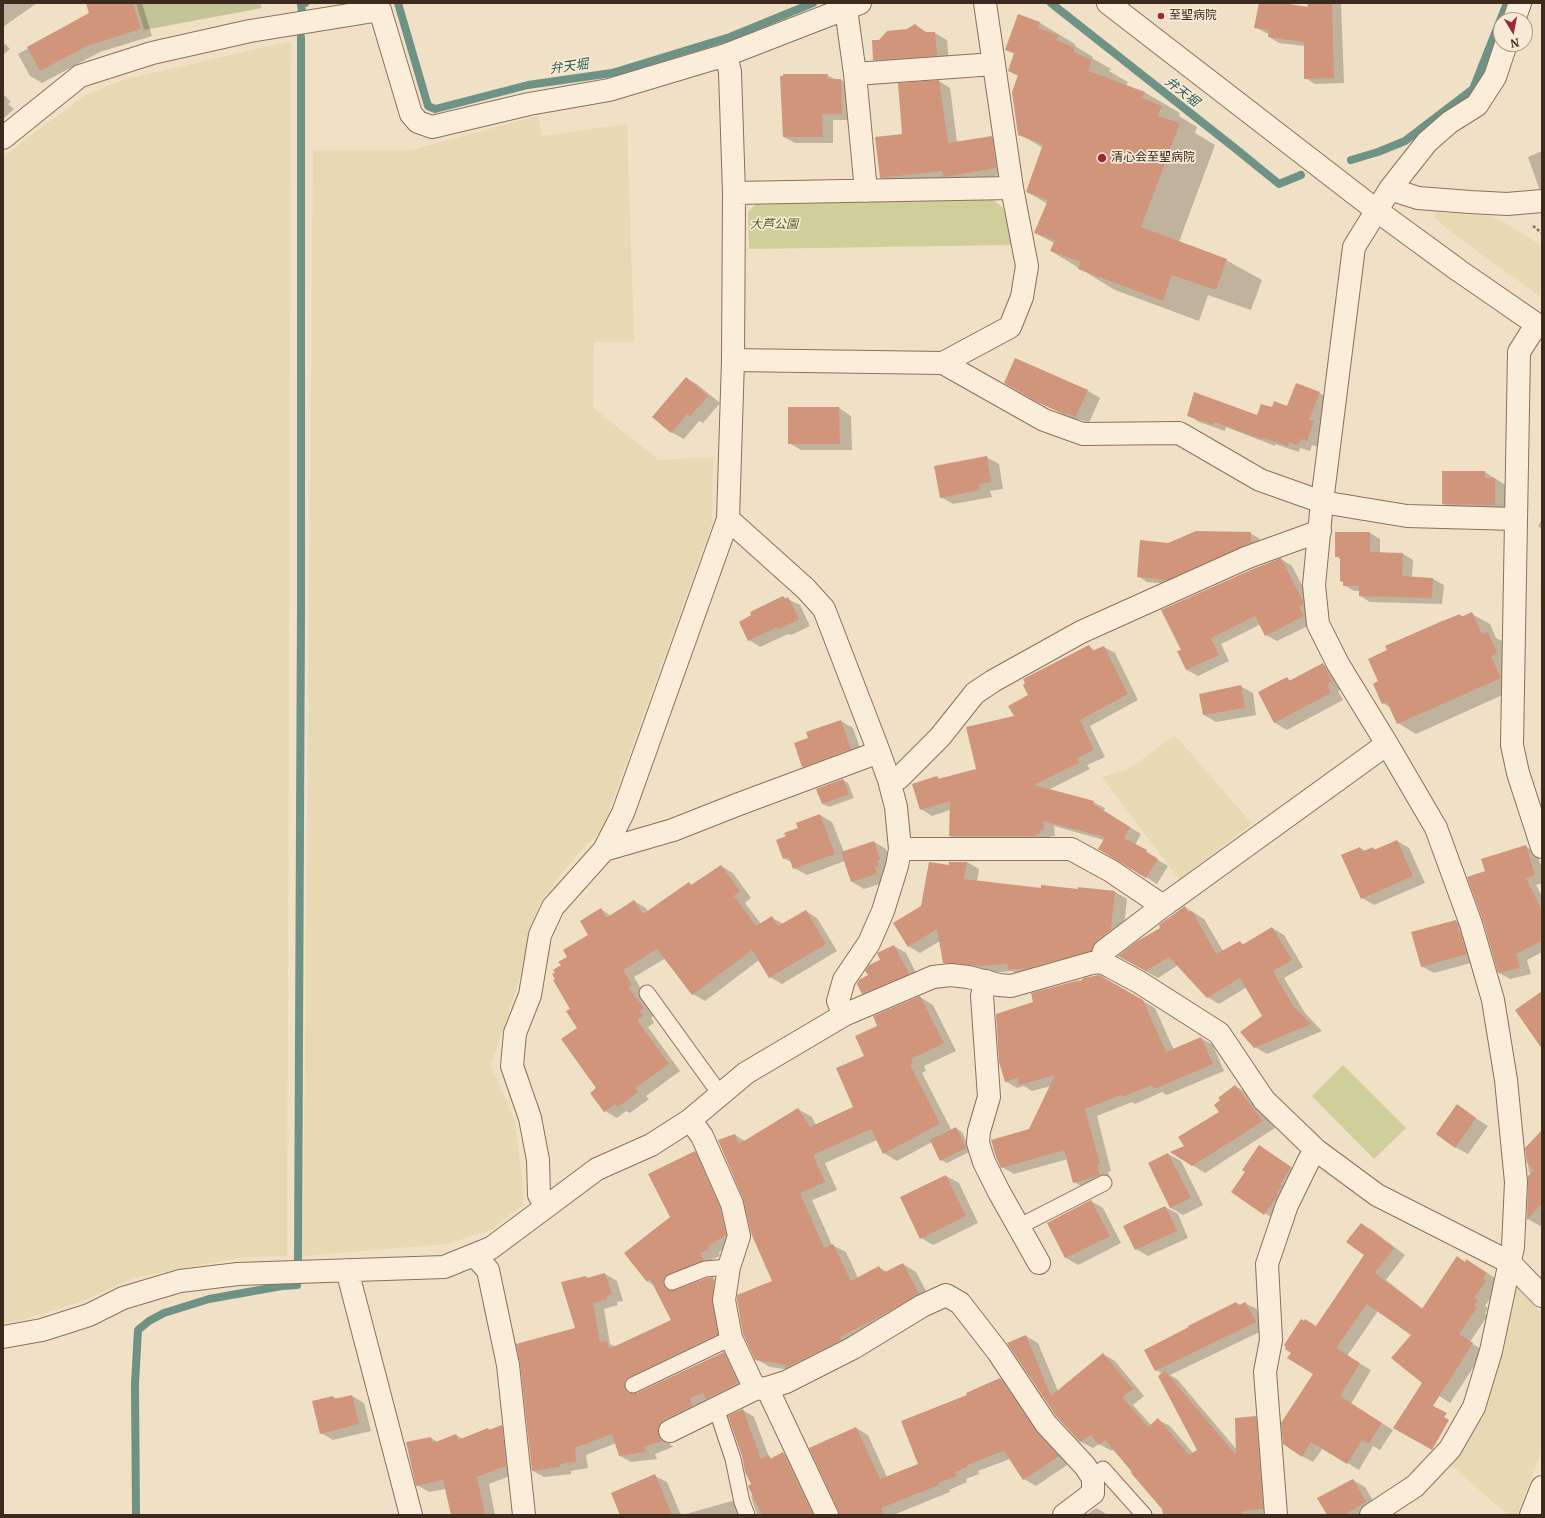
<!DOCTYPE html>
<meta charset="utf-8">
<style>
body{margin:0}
#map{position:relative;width:1545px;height:1518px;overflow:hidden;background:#f0e0c6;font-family:Merriweather,serif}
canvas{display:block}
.frame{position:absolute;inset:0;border:4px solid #3c2a1f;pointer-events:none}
.north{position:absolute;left:1493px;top:12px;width:40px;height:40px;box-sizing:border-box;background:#f7ead6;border:1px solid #ac9d8d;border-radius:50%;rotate:170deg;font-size:11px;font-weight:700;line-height:16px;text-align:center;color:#3c2a1f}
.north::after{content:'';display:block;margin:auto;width:14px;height:18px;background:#9f2835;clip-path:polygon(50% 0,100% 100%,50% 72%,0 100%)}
</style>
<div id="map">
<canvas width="1545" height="1518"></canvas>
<div class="frame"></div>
<div class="north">N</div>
</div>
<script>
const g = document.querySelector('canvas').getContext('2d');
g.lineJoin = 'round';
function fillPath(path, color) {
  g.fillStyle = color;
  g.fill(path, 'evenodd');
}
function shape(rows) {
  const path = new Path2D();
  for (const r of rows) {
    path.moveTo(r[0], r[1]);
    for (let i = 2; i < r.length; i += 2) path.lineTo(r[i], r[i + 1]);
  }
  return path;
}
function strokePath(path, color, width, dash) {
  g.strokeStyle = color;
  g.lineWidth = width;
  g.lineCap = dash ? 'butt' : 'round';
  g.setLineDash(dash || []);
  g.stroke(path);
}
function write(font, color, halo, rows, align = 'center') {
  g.font = font + ' Merriweather,"Noto Sans JP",serif';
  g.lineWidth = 3.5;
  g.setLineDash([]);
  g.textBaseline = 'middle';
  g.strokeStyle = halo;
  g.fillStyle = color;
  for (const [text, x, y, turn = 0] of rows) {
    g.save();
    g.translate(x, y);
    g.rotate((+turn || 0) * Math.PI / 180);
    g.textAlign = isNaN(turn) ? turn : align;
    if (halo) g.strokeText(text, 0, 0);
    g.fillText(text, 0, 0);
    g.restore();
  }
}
fillPath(shape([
 [291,41,287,1256,244,1257,194,1266,133,1278,83,1301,22,1320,3,1323,3,158,27,138,86,95,126,79],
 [538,116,542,136,627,124,634,342,594,342,593,408,659,460,713,457,712,524,602,830,573,859,540,902,516,990,491,1065,515,1121,522,1177,523,1205,491,1230,447,1244,303,1256,313,150,411,150],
 [1437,212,1491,216,1502,221,1542,246,1542,298,1451,232,1434,217],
 [1540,582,1542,582,1542,715],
 [1175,735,1252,824,1179,879,1102,777,1129,769],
 [1516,1286,1542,1314,1542,1449,1517,1515,1508,1515,1450,1464]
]), '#e6d9b3');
fillPath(shape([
 [993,199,1010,215,1012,245,749,249,748,212,758,202],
 [1343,1065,1406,1128,1374,1159,1312,1096]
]), '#cecf99');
fillPath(shape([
 [136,3,260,3,262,8,144,30]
]), '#c3c498');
fillPath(shape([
 [3,3,37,3,3,27],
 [87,3,142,3,152,36,100,52,42,83,30,76,18,54,91,13],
 [1267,3,1309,8,1308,3,1341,3,1344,83,1315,84,1305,78,1305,46,1279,43,1269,37,1269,34,1266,33,1255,27],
 [1018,16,1040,23,1075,44,1075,46,1093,57,1092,58,1111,69,1109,71,1128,82,1126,86,1144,92,1180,113,1179,116,1197,127,1195,133,1215,145,1179,242,1226,260,1262,280,1251,310,1208,295,1199,321,1115,290,1051,251,1054,243,1035,233,1048,204,1027,192,1043,148,1019,134,1018,76,1009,71,1015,54,1006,50],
 [915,25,928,33,935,33,947,40,949,62,886,67,874,60,879,41,907,30],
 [3,42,10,49,3,55],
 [827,75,837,80,841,80,852,86,853,120,833,120,833,143,795,143,784,137],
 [939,81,950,88,957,142,992,137,1002,143,1007,174,956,182,946,177,892,184,881,177,903,135],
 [3,94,11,102,8,104,14,109,3,119],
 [1542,151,1542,190,1539,188,1528,157],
 [1015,359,1088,391,1100,398,1089,423,1079,419,1078,421,1051,408,1005,383],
 [686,378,698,385,720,403,703,423,699,421,684,439,671,432],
 [1319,393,1331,399,1318,447,1312,445,1310,451,1300,448,1299,452,1275,444,1275,446,1226,427,1225,431,1199,422,1188,415,1258,416,1288,407],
 [789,408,839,408,851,416,852,450,801,450,789,443],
 [986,457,999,464,1003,489,990,491,992,497,953,504,941,497],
 [1485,472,1507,486,1507,511,1456,511,1443,504],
 [1542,519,1542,529,1538,526],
 [1250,533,1260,539,1260,548,1177,585,1147,582,1138,576],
 [1370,533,1380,539,1380,554,1403,554,1413,560,1412,578,1433,579,1444,585,1442,604,1370,602,1360,596,1360,591,1354,591,1344,585,1344,583,1341,581,1341,560,1336,556],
 [1281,559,1292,566,1314,608,1314,623,1277,641,1266,635,1261,624,1221,644,1229,661,1198,676,1187,670,1182,650],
 [783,597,800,605,810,626,791,635,788,634,760,647,749,640],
 [1472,614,1490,624,1496,638,1506,643,1518,688,1416,734,1398,723,1391,708,1383,703,1379,681,1460,615,1464,617],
 [1089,646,1096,651,1104,647,1115,653,1138,700,1090,726,1105,757,1087,765,1090,769,1048,790,1093,802,1105,808,1104,811,1141,834,1135,845,1157,858,1156,859,1168,866,1157,884,1121,861,1104,840,1054,826,1055,836,1051,836,1051,840,961,842,950,836,950,810,932,816,921,809,937,777,940,779,977,770,1030,695],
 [1323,664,1335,671,1344,688,1338,691,1343,700,1287,730,1275,723,1259,693,1287,678,1291,681],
 [1240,686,1253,693,1256,715,1216,722,1204,715],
 [841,721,853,728,863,756,815,773,803,766,809,738],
 [843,780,848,783,854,798,829,807,823,804],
 [820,815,832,822,844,852,874,842,886,849,892,866,889,881,864,889,852,882,845,861,807,875,794,868,793,863,784,858,787,837],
 [1397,841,1409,848,1425,883,1374,905,1362,898,1360,848,1366,851,1372,848,1376,850],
 [1525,846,1537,853,1542,869,1542,883,1536,885,1542,896,1542,952,1527,960,1531,974,1510,979,1499,973,1484,920,1487,872],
 [967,862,979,869,977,881,1042,889,1079,890,1079,888,1115,892,1127,899,1123,936,1108,948,1021,976,1012,971,990,973,956,970,944,963,940,941,920,953,908,946,922,907,950,867],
 [721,866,733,873,751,898,745,903,761,924,772,918,784,924,806,911,817,918,837,951,782,984,770,977,759,960,705,1001,693,994,666,958,634,977,643,992,640,994,655,1015,651,1018,654,1023,648,1027,680,1071,646,1096,649,1099,630,1113,626,1111,617,1118,605,1111,571,1009,562,966,589,935,601,909,611,916,634,901,646,908,648,912,689,884,692,886],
 [1185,907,1204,919,1223,951,1240,942,1244,945,1272,928,1284,935,1303,967,1284,978,1305,1013,1322,1031,1267,1054,1255,1047,1263,1016,1247,987,1219,1004,1207,997,1178,965,1158,978,1131,963,1162,928],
 [1456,921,1468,928,1478,961,1434,973,1421,966],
 [894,946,906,953,920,981,875,1000,862,993,869,976],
 [1099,976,1155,1008,1174,1050,1201,1038,1213,1045,1224,1071,1167,1095,1162,1092,1135,1104,1132,1102,1097,1116,1111,1171,1108,1172,1111,1182,1110,1182,1086,1189,1074,1182,1068,1159,1014,1174,1002,1167,1029,1130,1051,1086,1032,1091,1024,1086,1017,1088,1005,1081,1035,1003,1080,981,1081,982],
 [920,997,933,1005,956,1051,924,1066,926,1071,922,1073,952,1131,956,1128,962,1132,971,1151,947,1163,941,1160,932,1142,897,1161,884,1153,877,1140,825,1163,837,1190,812,1200,832,1245,846,1252,858,1278,879,1267,887,1272,903,1264,916,1272,932,1302,791,1370,770,1367,756,1359,774,1281,735,1135,745,1141,798,1109,812,1117,816,1125,854,1108,865,1056,878,1026],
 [1235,1086,1247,1093,1275,1128,1205,1173,1192,1165,1185,1146,1221,1112],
 [1457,1106,1488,1126,1468,1154,1455,1147],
 [1542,1131,1542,1227,1528,1219,1531,1174,1529,1172,1526,1149],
 [695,1152,706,1159,737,1242,719,1252,720,1256,711,1260,715,1267,674,1287,675,1292,712,1278,724,1285,729,1341,637,1387,636,1395,724,1353,735,1359,749,1390,669,1437,670,1444,673,1447,655,1454,657,1459,631,1462,620,1456,616,1443,586,1455,588,1468,571,1471,571,1474,544,1477,533,1471,576,1329,586,1277,589,1279,605,1274,617,1281,623,1301,617,1302,618,1305,604,1309,610,1344,616,1347,672,1321,654,1285,647,1281],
 [1168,1154,1181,1161,1203,1205,1183,1215,1171,1208,1150,1163],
 [1272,1154,1303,1175,1277,1221,1233,1192],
 [946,1176,959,1183,978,1223,933,1245,921,1238],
 [1091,1201,1103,1208,1121,1243,1078,1265,1066,1258,1048,1224],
 [1165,1207,1178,1214,1188,1238,1148,1256,1136,1249],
 [1361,1224,1372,1230,1405,1255,1386,1280,1423,1309,1467,1260,1498,1280,1497,1288,1485,1306,1488,1308,1485,1313,1488,1315,1470,1342,1484,1351,1450,1403,1439,1396,1412,1335,1378,1311,1347,1356,1371,1370,1351,1404,1393,1430,1380,1450,1373,1446,1359,1470,1323,1448,1313,1462,1302,1456,1314,1374,1316,1327,1366,1255],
 [1236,1303,1241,1305,1245,1303,1257,1309,1266,1329,1170,1375,1177,1379,1237,1450,1256,1417,1267,1424,1275,1515,1205,1515,1134,1472,1114,1449,1112,1451,1099,1444,1093,1448,1081,1442,1057,1416,1026,1336,1038,1343,1058,1391,1103,1354,1115,1361,1144,1396,1133,1405,1151,1425,1158,1420,1170,1426,1193,1453,1198,1450,1163,1374,1156,1370],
 [1000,1379,1012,1386,1070,1463,1036,1486,1024,1479,1010,1459,978,1471,979,1474,966,1479,967,1482,949,1490,950,1492,893,1515,840,1515,856,1428,868,1435,887,1477,919,1465,968,1396],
 [352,1396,364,1403,371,1431,333,1440,321,1433,313,1402,333,1397,338,1399],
 [743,1410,754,1417,769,1457,773,1459,783,1453,795,1460,821,1515,757,1515,751,1496,753,1495],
 [502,1426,514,1433,518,1473,489,1484,495,1515,452,1515,446,1489,429,1492,417,1485,431,1438,438,1442,456,1435,463,1439,488,1429,490,1430],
 [655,1476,667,1482,681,1515,621,1515],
 [1353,1480,1365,1487,1378,1509,1368,1515,1328,1515],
 [732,1501,744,1508,746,1515,682,1515],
 [1096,1508,1108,1515,1086,1515],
 [572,1514,575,1515,562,1515]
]), '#0003');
strokePath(shape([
 [398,3,428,106,435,109,528,85,612,73,730,37,813,3],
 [1051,3,1236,149,1279,184,1301,175],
 [302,12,301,4,305,3],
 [1351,160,1378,152,1405,141,1473,89,1507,3],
 [298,1262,301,606,301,37],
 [136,1515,135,1384,138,1330,149,1321,164,1313,209,1299,282,1286,297,1285]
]), '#6e9386', 8);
fillPath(shape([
 [86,3,133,3,141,29,87,46,40,71,27,47,89,13],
 [1259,3,1283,3,1308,7,1307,3,1332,3,1334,78,1304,79,1304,42,1268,37,1269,30,1254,28],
 [1018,14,1040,22,1038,28,1058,35,1056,40,1075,48,1073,52,1092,60,1088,71,1145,92,1142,98,1162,106,1158,116,1180,123,1141,227,1227,259,1216,290,1172,275,1163,301,1078,269,1081,262,1050,251,1055,240,1034,233,1048,200,1026,192,1043,144,1018,135,1012,92,1018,75,1008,71,1014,53,1005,50],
 [915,24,925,32,935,32,937,56,873,60,872,40,879,40,887,31,907,29],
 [783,74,828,74,827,79,841,79,842,114,822,114,823,137,783,137,780,76,783,76],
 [939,80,948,143,992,136,996,168,944,177,943,177,942,171,880,178,875,137,902,134,898,83],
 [1015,358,1088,390,1076,417,1066,413,1066,415,1037,402,1004,383],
 [686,377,708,396,690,416,687,414,671,433,652,417],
 [1296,383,1320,392,1309,420,1314,421,1307,441,1301,439,1298,445,1289,442,1288,446,1264,438,1263,440,1215,422,1213,425,1187,416,1194,392,1257,415,1261,404,1272,407,1274,401,1287,406],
 [788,407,839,407,840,444,788,444],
 [987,456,991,482,979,484,980,490,940,498,934,466],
 [1442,471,1485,471,1485,478,1495,478,1495,505,1442,504],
 [1196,531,1251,532,1251,543,1167,580,1137,577,1140,540,1168,543],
 [1335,532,1370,532,1370,552,1403,553,1402,576,1433,578,1432,598,1359,596,1359,586,1343,586,1343,582,1340,581,1340,556,1335,557],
 [1281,558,1303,601,1303,605,1299,607,1304,616,1265,636,1255,616,1211,638,1219,655,1186,670,1177,651,1181,650,1161,610,1253,569],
 [783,596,785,599,788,597,799,619,778,630,777,627,748,641,739,622,751,615,750,612],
 [1472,612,1482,634,1488,632,1497,653,1491,656,1501,678,1397,724,1387,702,1382,704,1373,684,1378,681,1368,659,1387,650,1385,646,1440,622,1460,614,1461,617],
 [1089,645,1092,651,1104,646,1128,694,1080,720,1094,750,1077,758,1079,763,1034,785,1094,801,1093,804,1130,827,1124,838,1147,850,1146,852,1158,859,1146,878,1098,849,1105,837,1043,821,1044,830,1040,830,1040,834,1036,834,1036,836,949,836,950,801,920,810,912,784,937,776,938,779,976,769,966,727,1014,716,1008,706,1028,695,1023,685,1025,683,1023,679],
 [1323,663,1332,681,1327,684,1331,693,1274,723,1258,692,1287,677,1289,681],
 [1241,685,1245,708,1203,715,1199,694],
 [841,720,851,749,802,767,794,743,808,738,806,732],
 [843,779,849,794,822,804,816,789],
 [820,814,835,854,793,869,789,857,783,859,776,840,786,836,784,833,798,828,796,823],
 [1397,840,1413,876,1361,899,1341,855,1360,847,1362,852,1373,847,1374,850],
 [874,841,880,859,877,860,879,866,875,867,877,874,851,882,841,852],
 [1526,845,1535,875,1526,878,1542,911,1542,941,1516,954,1520,968,1498,973,1483,921,1467,877,1485,871,1481,859],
 [929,862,949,865,949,862,967,862,964,879,1041,888,1041,885,1078,889,1078,887,1115,891,1111,929,1096,941,1091,951,1025,969,1008,969,1007,964,977,966,952,963,943,963,937,929,908,947,893,923,921,906],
 [721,865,740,891,734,896,756,926,772,916,778,926,806,910,826,944,769,978,752,950,692,995,657,949,623,970,632,985,628,987,644,1008,640,1011,643,1016,637,1020,669,1064,635,1088,638,1092,618,1107,615,1104,604,1112,590,1093,596,1088,561,1039,577,1028,566,1011,570,1009,553,980,555,979,552,974,555,973,553,970,561,965,558,962,567,957,563,950,588,935,580,921,601,908,606,918,634,900,643,914,689,882,691,885],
 [1185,906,1188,913,1192,911,1216,954,1240,941,1242,945,1272,927,1292,960,1273,971,1293,1006,1311,1024,1254,1048,1240,1032,1262,1016,1240,978,1207,998,1169,957,1146,971,1118,956,1136,942,1160,928,1159,925],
 [1456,920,1467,954,1421,967,1411,932],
 [894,945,909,974,862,994,857,984,859,980,868,975,865,971,869,965,880,960,877,953],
 [1099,975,1143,1000,1166,1052,1201,1037,1213,1064,1154,1089,1152,1085,1122,1097,1121,1095,1085,1109,1100,1164,1097,1165,1100,1175,1098,1176,1073,1183,1064,1150,1001,1168,996,1157,991,1140,1029,1129,1055,1075,1019,1085,1017,1078,1005,1082,999,1062,996,1014,1033,1002,1031,993,1080,980,1077,984,1084,978],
 [1542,991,1542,1049,1515,1010],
 [920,996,944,1043,911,1059,913,1064,910,1065,940,1124,883,1154,871,1129,813,1155,825,1182,800,1193,824,1248,833,1244,851,1281,879,1266,883,1273,903,1263,919,1294,881,1316,840,1337,841,1340,785,1368,786,1365,755,1360,743,1334,737,1300,737,1295,772,1281,751,1233,743,1199,718,1140,735,1134,739,1144,798,1108,810,1127,853,1107,836,1068,864,1056,855,1036,877,1026,873,1016],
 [1235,1085,1263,1121,1192,1166,1170,1152,1184,1146,1178,1137,1219,1112,1214,1105,1220,1100,1218,1098],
 [1457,1104,1476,1118,1455,1148,1436,1134],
 [956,1127,966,1148,940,1161,930,1140],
 [1542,1130,1542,1203,1527,1220,1528,1176,1534,1170,1527,1163,1525,1148],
 [1259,1145,1291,1167,1280,1184,1282,1186,1277,1193,1278,1195,1264,1215,1231,1192,1245,1172,1242,1170],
 [695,1151,720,1208,726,1235,708,1246,709,1249,700,1253,704,1260,665,1276,663,1280,664,1285,667,1289,675,1290,707,1278,713,1277,714,1281,712,1302,718,1334,629,1377,625,1380,625,1389,628,1393,637,1393,724,1352,738,1383,706,1399,703,1393,690,1398,692,1406,664,1420,660,1424,658,1431,659,1436,662,1441,644,1447,646,1452,619,1456,612,1434,575,1448,576,1462,560,1464,560,1467,532,1471,520,1364,516,1344,575,1328,561,1282,586,1276,587,1278,605,1273,612,1294,606,1296,607,1299,593,1303,600,1342,607,1341,609,1349,671,1320,650,1279,647,1282,624,1253,670,1217,648,1174],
 [1168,1153,1191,1198,1170,1208,1148,1163],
 [946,1175,966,1216,920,1239,900,1197],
 [1091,1200,1110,1236,1065,1258,1047,1223],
 [1165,1206,1177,1231,1135,1250,1123,1226],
 [1361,1223,1394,1248,1375,1273,1422,1309,1457,1256,1465,1262,1466,1259,1487,1273,1483,1279,1486,1281,1474,1298,1478,1300,1474,1306,1477,1307,1459,1334,1473,1343,1433,1406,1447,1413,1444,1417,1449,1420,1432,1450,1393,1428,1422,1383,1391,1358,1411,1335,1367,1304,1336,1348,1360,1363,1340,1396,1382,1423,1368,1444,1362,1440,1347,1464,1311,1442,1302,1457,1283,1444,1281,1423,1313,1374,1287,1358,1291,1353,1285,1349,1286,1347,1284,1345,1301,1319,1304,1321,1305,1319,1316,1326,1364,1255,1346,1242],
 [1236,1302,1238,1306,1245,1302,1256,1322,1155,1371,1144,1350,1189,1327,1188,1326],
 [1026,1335,1051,1396,1103,1353,1133,1389,1122,1397,1148,1427,1158,1418,1189,1455,1197,1450,1158,1376,1165,1371,1236,1455,1235,1418,1256,1416,1263,1509,1242,1511,1243,1515,1163,1515,1162,1509,1131,1473,1132,1472,1105,1440,1099,1445,1091,1435,1080,1442,1056,1416,1007,1343],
 [1000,1378,1036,1431,1059,1456,1023,1480,1004,1451,967,1465,967,1467,955,1472,956,1476,938,1483,939,1485,881,1508,884,1515,839,1515,838,1510,809,1448,856,1427,880,1479,918,1464,901,1421,967,1395,966,1393],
 [352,1395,359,1424,320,1434,312,1401,333,1396,334,1399],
 [743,1409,761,1459,769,1455,770,1459,783,1452,813,1515,762,1515,748,1486,751,1484,745,1472,742,1456,728,1416],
 [502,1425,506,1466,477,1477,485,1515,451,1515,443,1480,416,1486,406,1442,431,1437,433,1443,456,1434,458,1440,488,1428,489,1430],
 [655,1474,672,1515,620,1515,611,1493],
 [1353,1479,1366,1502,1344,1515,1327,1515,1317,1498]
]), '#d0957b');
const service = shape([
 [647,993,720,1094],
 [1018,1227,1104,1183],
 [672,1282,705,1269,729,1267],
 [633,1385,731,1338],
 [716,1408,733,1459,742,1502,747,1515],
 [1093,1478,1103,1469,1144,1515]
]);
const minor = shape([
 [846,9,855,74,866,191],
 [1514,20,1520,3],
 [855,74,994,64],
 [3,138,80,76,152,53,250,31,380,10,411,114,418,122,432,127,529,104,609,90,726,55,860,3],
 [1390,189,1418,198,1470,202,1507,204,1542,201],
 [734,193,1012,188],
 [1536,325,1519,352,1512,745,1518,773,1542,847],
 [733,360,943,363,1010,327,1022,297,1027,266,1012,188,985,3],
 [943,363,1044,420,1083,434,1179,433,1260,480,1322,502,1407,516,1516,519],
 [728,519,806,589,824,609,879,752,889,780,896,807,900,849,897,866,883,911,869,943,844,980,838,1001,844,1015],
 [889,780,899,778,940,737,975,693,993,681,1081,632,1248,557,1320,531],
 [900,849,1071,849,1111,871,1163,906],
 [604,850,673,830,739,804,879,752],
 [1101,962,1104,951,1163,906,1387,744],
 [986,981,982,996,989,1097,979,1131,978,1143,984,1162,999,1192,1039,1263],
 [690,1120,702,1136,732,1204,739,1236,729,1267,724,1300,731,1338,755,1389,767,1388,786,1382,853,1348,922,1306,946,1295,960,1303,998,1352,1046,1424,1085,1466,1093,1478,1093,1493,1064,1515],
 [547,1206,539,1195,538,1160,530,1118,512,1066,515,1033,530,995,540,935,553,907,604,850,623,813,728,519,733,360,734,193,730,72,726,55],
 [475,1256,488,1270,508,1365,524,1515],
 [347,1270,411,1515],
 [3,1337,42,1330,89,1315,123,1298,180,1281,238,1274,444,1267,491,1248,597,1169,651,1145,690,1120,746,1073,844,1015,933,977,951,975,968,977,999,985,1011,986,1092,963,1101,962,1111,967,1139,982,1219,1033,1264,1100,1316,1150,1377,1195,1509,1262,1542,1296],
 [767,1388,827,1515],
 [670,1431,755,1389],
 [1276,1515,1265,1372,1271,1340,1267,1264,1287,1205,1309,1160,1316,1150],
 [1371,1515,1415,1486,1450,1449,1474,1407,1491,1351,1513,1247,1516,1182,1506,1080,1493,1000,1471,924,1436,828,1387,744,1338,664,1318,624,1314,585,1322,502,1354,247,1390,189,1427,142,1450,122,1477,105,1495,77,1506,44],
 [1531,1515,1542,1487]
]);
const tertiary = shape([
 [1108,3,1376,210,1458,270,1542,328]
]);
strokePath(service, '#8d705b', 17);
strokePath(minor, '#8d705b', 24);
strokePath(tertiary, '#8d705b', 24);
strokePath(shape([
 [1533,226,1542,233]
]), '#8d705b', 2.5, [3, 2]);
strokePath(service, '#faedda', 15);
strokePath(minor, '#faedda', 22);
strokePath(tertiary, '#faedda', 22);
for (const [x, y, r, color] of [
 [1161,16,4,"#9f2835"],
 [1102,158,5,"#9f2835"]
]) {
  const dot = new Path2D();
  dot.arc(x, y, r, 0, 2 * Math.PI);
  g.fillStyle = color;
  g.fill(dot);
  strokePath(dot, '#f7ead6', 1.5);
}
write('12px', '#3c2a1f', '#f7ead6', [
 ["至聖病院",1169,16],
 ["清心会至聖病院",1111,158]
], 'left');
write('italic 12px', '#525a25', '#f7ead6', [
 ["大芦公園",774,225]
]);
write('italic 13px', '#2e5d55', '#f7ead6', [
 ["弁天堀",569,67,-8],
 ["弁天堀",1182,92,38]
]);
</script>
